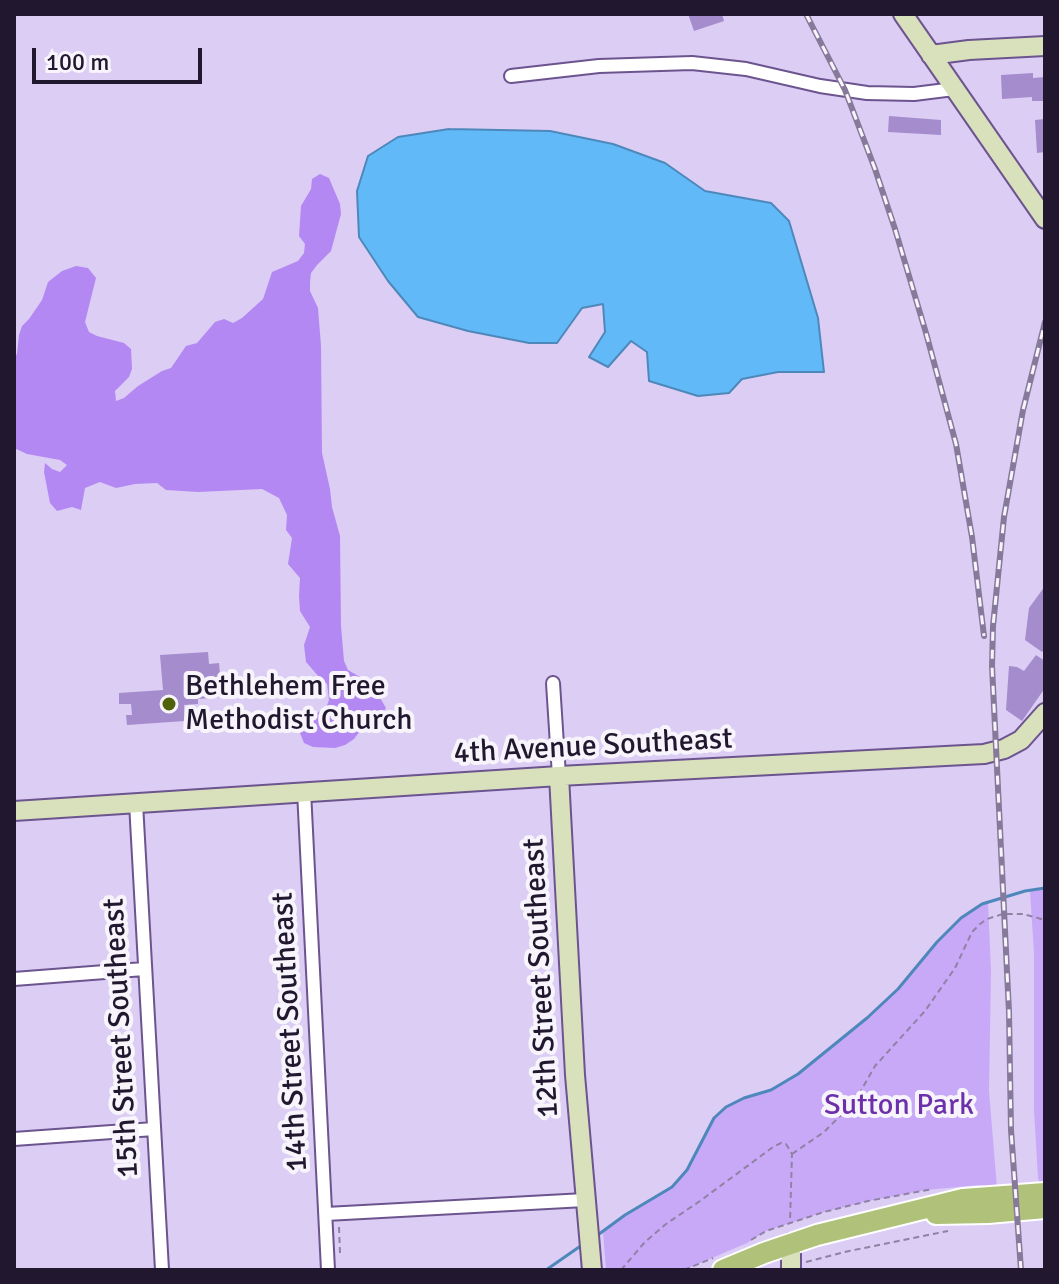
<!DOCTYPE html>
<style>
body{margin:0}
#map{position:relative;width:1059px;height:1284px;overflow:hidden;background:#dccdf5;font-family:Signika,sans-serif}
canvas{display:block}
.frame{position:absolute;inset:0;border:16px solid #21172f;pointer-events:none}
.scale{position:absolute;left:32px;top:48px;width:170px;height:36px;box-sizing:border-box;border:4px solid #21172f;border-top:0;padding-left:10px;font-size:24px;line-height:28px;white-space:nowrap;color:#21172f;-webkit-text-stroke:6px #f7f5fb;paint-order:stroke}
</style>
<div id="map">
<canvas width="1059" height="1284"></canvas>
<div class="frame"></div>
<div class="scale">100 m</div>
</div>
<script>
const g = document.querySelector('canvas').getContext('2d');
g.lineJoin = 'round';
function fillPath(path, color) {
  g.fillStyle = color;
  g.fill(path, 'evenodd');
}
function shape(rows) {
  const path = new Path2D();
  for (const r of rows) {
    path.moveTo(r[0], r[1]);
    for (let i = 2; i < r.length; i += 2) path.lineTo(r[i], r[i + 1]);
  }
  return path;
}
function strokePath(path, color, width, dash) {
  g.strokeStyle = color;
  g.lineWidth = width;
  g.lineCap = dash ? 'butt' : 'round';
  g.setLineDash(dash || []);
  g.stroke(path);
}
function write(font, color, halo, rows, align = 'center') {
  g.font = font + ' Signika,sans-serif';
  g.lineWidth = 8;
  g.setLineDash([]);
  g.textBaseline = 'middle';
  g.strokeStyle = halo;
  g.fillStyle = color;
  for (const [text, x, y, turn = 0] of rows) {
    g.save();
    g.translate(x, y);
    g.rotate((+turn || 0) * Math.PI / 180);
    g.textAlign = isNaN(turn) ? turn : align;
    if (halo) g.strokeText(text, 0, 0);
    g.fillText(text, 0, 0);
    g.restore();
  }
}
fillPath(shape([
 [1045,888,1045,1185,1041,1186,1038,1178,1034,1110,1034,953,1030,891],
 [988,903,991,971,989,1091,997,1188,979,1185,926,1190,868,1201,824,1212,766,1231,747,1243,684,1270,606,1270,603,1232,625,1215,672,1187,687,1170,714,1118,726,1107,744,1098,771,1090,798,1074,867,1018,898,989,937,942,959,919,982,904]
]), '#c8a9f7');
fillPath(shape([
 [320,174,329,178,340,204,341,214,331,251,317,265,311,273,310,282,310,291,318,308,321,346,322,453,330,489,332,507,340,536,341,626,344,661,348,670,372,684,386,708,381,716,363,723,360,731,354,739,345,745,335,748,313,747,304,743,300,733,310,717,326,708,329,700,327,684,319,677,306,662,304,645,310,627,300,611,299,596,300,578,288,564,292,538,286,530,287,515,279,498,262,489,198,492,166,490,157,483,135,484,116,488,100,482,85,488,81,510,72,507,57,511,50,503,44,472,45,463,52,469,60,472,67,465,60,460,27,454,14,448,14,357,17,354,19,335,22,326,29,319,42,300,48,282,62,271,76,266,88,268,96,278,85,322,89,332,97,336,124,343,131,349,132,369,129,377,115,391,116,401,124,398,138,386,162,371,171,368,186,346,197,343,215,322,224,319,233,323,242,318,263,299,272,272,298,261,304,253,305,244,299,236,301,206,311,189,312,179]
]), '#b488f2');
const water = shape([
 [449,129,550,131,613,144,665,163,705,191,771,203,789,221,818,318,824,372,778,372,742,379,729,393,698,396,649,381,647,352,631,341,608,367,589,357,605,332,603,304,582,308,557,343,529,343,468,331,418,317,388,281,359,237,357,191,368,156,398,137,449,129]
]);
fillPath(water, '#61b9f7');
strokePath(water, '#4e88bb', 2);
strokePath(shape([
 [595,1237,625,1215,672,1187,687,1170,714,1118,726,1107,744,1098,771,1090,798,1074,867,1018,898,989,937,942,961,918,982,904,1025,891,1045,888],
 [546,1270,582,1245]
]), '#4e88bb', 3);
fillPath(shape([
 [688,14,722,14,724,21,694,31],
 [1033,73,1033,78,1045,77,1045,101,1032,101,1032,97,1002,99,1001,75],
 [889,116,941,120,941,135,888,132],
 [1045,119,1045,152,1037,153,1035,120],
 [1045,586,1045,648,1042,652,1025,640,1029,608],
 [208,652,209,664,219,663,222,697,198,699,198,704,184,705,185,721,127,725,126,715,132,715,131,704,119,704,119,693,163,690,160,655],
 [1036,655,1045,661,1045,688,1022,721,1006,710,1009,666,1017,667,1024,671]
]), '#a58ccc');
const street = shape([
 [511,76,599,66,692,63,746,69,820,86,867,93,914,94,954,89],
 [553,683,559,776],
 [304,791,328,1270],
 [136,803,162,1270],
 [14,979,144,969],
 [14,1139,154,1129],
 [326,1214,585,1200]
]);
const secondary = shape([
 [903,14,1045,219],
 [931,55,969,50,1045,46],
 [559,776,575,1075,592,1270],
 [14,811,559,776,984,754,1004,749,1021,740,1045,713],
 [791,1243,791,1270]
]);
const primary = shape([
 [936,1214,988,1213,1045,1208],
 [723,1270,764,1253,817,1235,963,1199,1045,1193]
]);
strokePath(street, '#6c548e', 16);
strokePath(secondary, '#6c548e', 22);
strokePath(primary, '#fff', 24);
strokePath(shape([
 [792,1154,824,1132,855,1101,875,1066,925,1011,955,968,972,932,980,924,987,919,1003,914,1023,914,1045,920],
 [339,1227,340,1253],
 [751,1240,766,1231,824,1212,868,1201,933,1189],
 [806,1262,849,1251,948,1231],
 [621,1270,645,1242,666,1224,700,1201,773,1147,781,1143,786,1144,792,1154,790,1222],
 [684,1270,713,1258]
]), '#8f82a3', 2, [6, 4]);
strokePath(street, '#fff', 12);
strokePath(secondary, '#d8e0bc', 18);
strokePath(primary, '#b0c179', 20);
const rail = shape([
 [806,14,845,90,875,169,895,229,926,333,956,444,972,537,984,636],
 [1021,1270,1011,1130,1009,1012,992,666,993,626,1004,517,1023,410,1045,322]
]);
strokePath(rail, '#86799a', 6);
strokePath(rail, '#f7f5fb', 3, [9]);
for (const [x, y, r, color] of [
 [169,704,8,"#4f6209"]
]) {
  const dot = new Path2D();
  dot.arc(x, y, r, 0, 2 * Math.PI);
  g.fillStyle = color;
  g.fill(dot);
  strokePath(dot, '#f7f5fb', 3);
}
write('30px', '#21172f', '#f7f5fb', [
 ["Bethlehem Free",185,687],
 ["Methodist Church",185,721]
], 'left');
write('30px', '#21172f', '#f7f5fb', [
 ["4th Avenue Southeast",593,747,-3],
 ["12th Street Southeast",542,978,-93],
 ["14th Street Southeast",291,1032,-93],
 ["15th Street Southeast",122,1038,-93]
]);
write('30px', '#6c30aa', '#f7f5fb', [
 ["Sutton Park",899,1106]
]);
</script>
